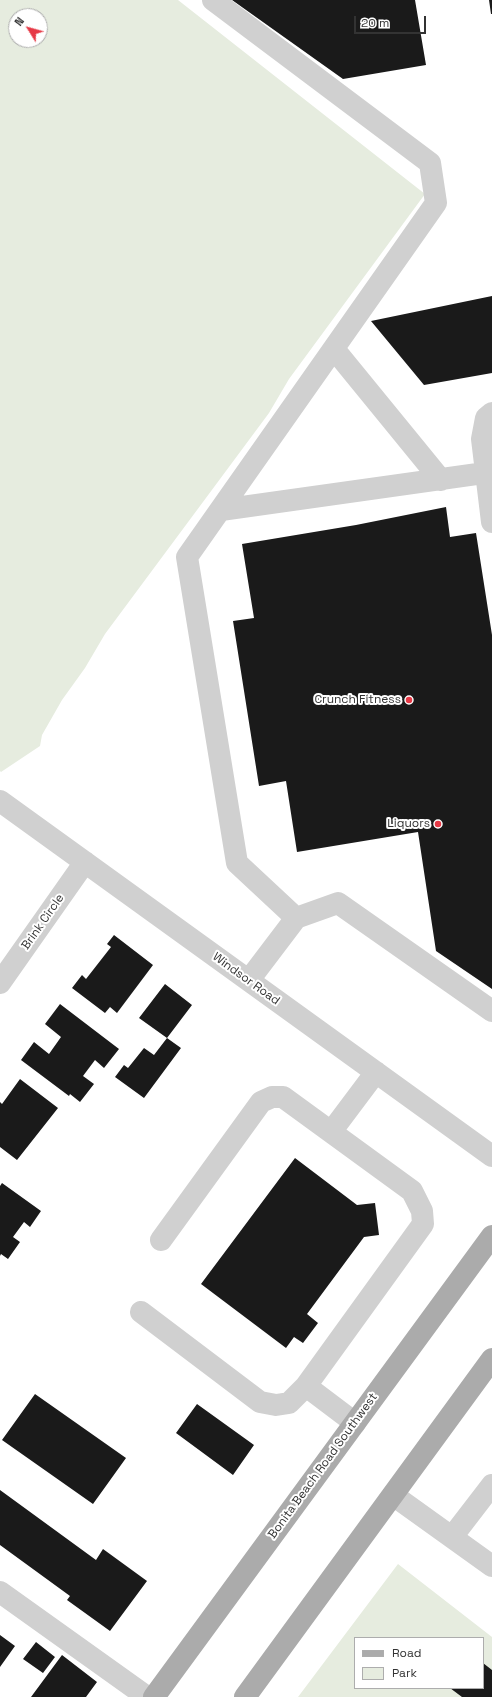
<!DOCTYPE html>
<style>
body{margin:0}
#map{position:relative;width:492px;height:1697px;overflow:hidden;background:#fff;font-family:"Space Grotesk",sans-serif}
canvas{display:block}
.legend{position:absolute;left:354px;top:1637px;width:130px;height:52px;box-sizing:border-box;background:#fff;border:1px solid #adadad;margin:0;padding:5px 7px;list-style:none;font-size:12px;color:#333}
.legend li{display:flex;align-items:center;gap:8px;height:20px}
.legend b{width:20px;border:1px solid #adadad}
.north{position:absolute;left:8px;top:8px;width:40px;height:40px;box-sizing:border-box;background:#fff;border:1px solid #adadad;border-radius:50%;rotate:307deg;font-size:11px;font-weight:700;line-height:16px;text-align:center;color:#333}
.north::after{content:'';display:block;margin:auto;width:14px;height:18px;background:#e63946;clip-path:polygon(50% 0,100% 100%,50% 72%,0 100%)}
.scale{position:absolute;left:354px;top:16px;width:72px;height:18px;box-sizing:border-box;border:2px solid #333;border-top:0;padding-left:5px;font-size:12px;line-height:14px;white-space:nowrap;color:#333;-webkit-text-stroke:3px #fff;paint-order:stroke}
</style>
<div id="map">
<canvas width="492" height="1697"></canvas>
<ul class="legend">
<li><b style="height:5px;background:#ababab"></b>Road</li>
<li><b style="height:11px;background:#e6ecdf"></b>Park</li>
</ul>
<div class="north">N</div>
<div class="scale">20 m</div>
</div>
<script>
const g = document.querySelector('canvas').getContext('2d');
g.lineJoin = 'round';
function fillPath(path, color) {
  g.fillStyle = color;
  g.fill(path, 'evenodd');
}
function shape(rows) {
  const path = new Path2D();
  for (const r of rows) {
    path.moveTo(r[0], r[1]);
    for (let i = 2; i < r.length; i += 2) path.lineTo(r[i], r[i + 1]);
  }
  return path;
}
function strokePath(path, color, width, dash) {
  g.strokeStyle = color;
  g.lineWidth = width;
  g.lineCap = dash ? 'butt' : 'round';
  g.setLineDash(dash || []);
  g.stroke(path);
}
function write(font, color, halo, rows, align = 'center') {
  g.font = font + ' "Space Grotesk",sans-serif';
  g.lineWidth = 4;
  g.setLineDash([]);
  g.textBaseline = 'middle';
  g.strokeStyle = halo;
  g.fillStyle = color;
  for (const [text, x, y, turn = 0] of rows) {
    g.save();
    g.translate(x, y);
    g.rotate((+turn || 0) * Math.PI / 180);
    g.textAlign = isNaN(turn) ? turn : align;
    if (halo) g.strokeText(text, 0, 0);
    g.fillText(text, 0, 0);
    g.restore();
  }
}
fillPath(shape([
 [0,0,178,0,425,194,289,379,269,413,105,634,85,668,62,700,42,735,40,746,1,772,0,771],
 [16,16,40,16,40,40,16,40],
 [398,1564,492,1637,492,1697,298,1697],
 [355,1638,483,1638,483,1688,355,1688]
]), '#e6ecdf');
fillPath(shape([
 [232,0,415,0,426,65,343,79],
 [489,0,492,0,492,14,491,14],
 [492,296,492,373,424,385,371,321],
 [446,507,450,537,476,533,492,635,492,989,436,951,418,832,297,852,286,781,259,786,233,621,254,618,242,544,356,525],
 [114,935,153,965,117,1013,110,1007,105,1013,72,988,82,975,86,979,111,947,107,944],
 [165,984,192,1005,167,1038,139,1018],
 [60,1004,119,1049,104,1068,95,1060,83,1076,94,1084,80,1102,70,1094,69,1096,21,1060,34,1042,49,1054,61,1037,45,1024],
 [167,1038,181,1048,144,1098,115,1077,124,1065,128,1068,144,1048,154,1055],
 [20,1079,58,1108,17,1160,0,1147,0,1102,2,1104],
 [295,1158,357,1205,375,1203,379,1235,364,1237,307,1314,318,1323,303,1343,294,1337,286,1348,201,1284],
 [2,1183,41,1211,30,1227,24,1222,13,1237,20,1242,8,1259,1,1254,0,1256,0,1186],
 [35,1394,126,1458,93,1504,2,1440],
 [197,1404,254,1445,233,1475,176,1433],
 [0,1490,96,1560,103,1549,147,1581,110,1631,67,1600,70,1596,0,1545],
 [0,1635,15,1646,0,1667],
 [36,1642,55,1657,43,1673,23,1659],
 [62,1655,97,1682,86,1697,31,1697],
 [483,1663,492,1670,492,1697,462,1697,450,1688,483,1688]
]), '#1a1a1a');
strokePath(shape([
 [213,0,430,163,436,203,187,557,237,863,296,918],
 [334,349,441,480],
 [492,413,486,418,482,439,492,522],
 [221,510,492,472],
 [0,801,492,1156],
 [249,980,296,918,338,903,492,1011],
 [0,983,85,862],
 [331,1132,376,1072],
 [161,1240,261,1102,272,1097,283,1097,412,1191,422,1211,423,1224,306,1386,355,1423],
 [141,1312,260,1402,276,1405,289,1403,306,1386],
 [393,1495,492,1566],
 [452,1537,492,1485],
 [0,1592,147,1697]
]), '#d0d0d0', 22);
strokePath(shape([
 [154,1697,492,1236],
 [245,1697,492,1359]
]), '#ababab', 22);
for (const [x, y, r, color] of [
 [409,700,4,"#e63946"],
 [438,824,4,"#e63946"]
]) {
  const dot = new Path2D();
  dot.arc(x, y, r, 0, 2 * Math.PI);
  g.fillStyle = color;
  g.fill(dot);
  strokePath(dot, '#fff', 1.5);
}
write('12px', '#333', '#fff', [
 ["Crunch Fitness",401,700],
 ["Liquors",430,824]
], 'right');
write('12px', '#333', '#fff', [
 ["Brink Circle",43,922,-55],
 ["Windsor Road",246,979,36],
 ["Bonita Beach Road Southwest",323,1466,-54]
]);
</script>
